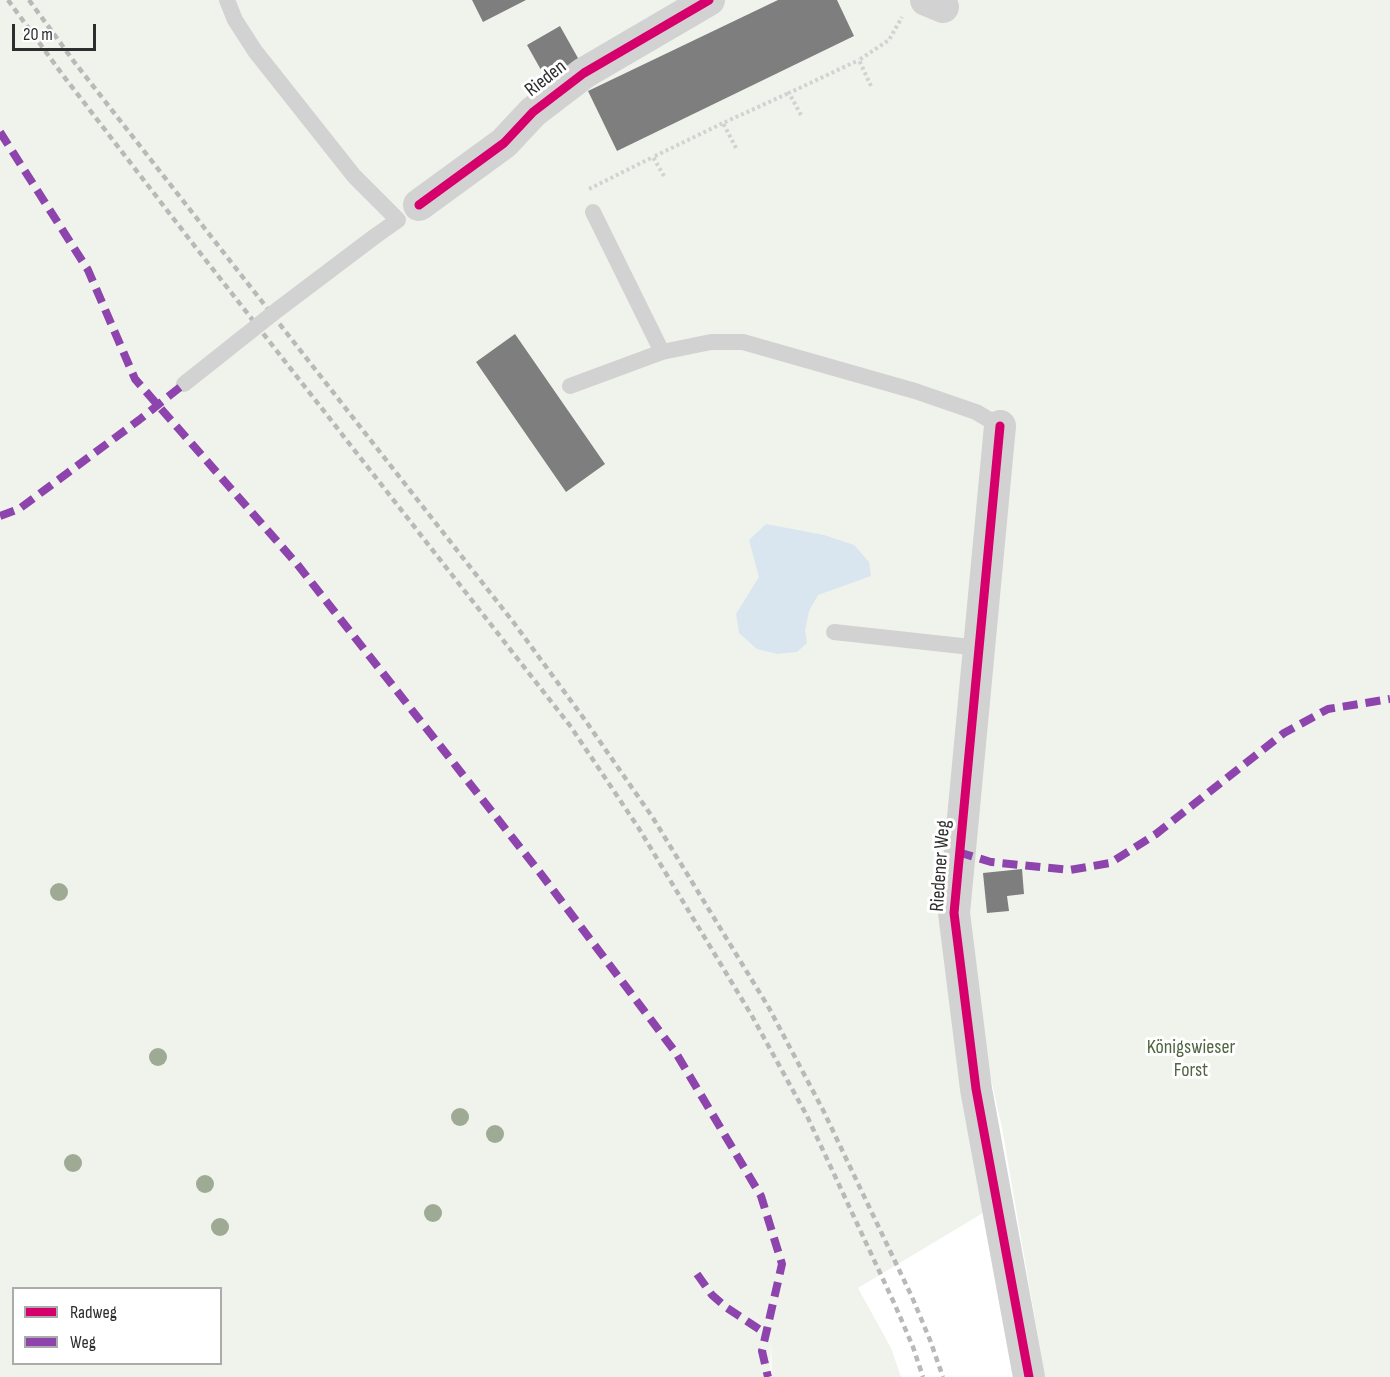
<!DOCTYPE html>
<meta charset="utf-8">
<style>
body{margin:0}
#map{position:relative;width:1390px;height:1377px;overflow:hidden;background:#fff;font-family:"Sofia Sans Condensed",sans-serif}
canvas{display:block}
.legend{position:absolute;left:12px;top:1287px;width:210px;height:78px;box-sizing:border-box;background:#fff;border:2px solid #ababab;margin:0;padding:8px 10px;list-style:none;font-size:18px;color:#2d2d2d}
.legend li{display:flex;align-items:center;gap:12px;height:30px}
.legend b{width:30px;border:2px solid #ababab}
.scale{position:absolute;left:12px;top:24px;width:84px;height:27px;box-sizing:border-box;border:3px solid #2d2d2d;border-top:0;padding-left:8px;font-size:18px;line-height:21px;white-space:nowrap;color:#2d2d2d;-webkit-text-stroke:4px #fff;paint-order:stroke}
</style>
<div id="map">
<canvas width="1390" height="1377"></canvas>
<ul class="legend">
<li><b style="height:8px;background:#d6006c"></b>Radweg</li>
<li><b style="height:8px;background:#8e44ad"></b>Weg</li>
</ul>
<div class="scale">20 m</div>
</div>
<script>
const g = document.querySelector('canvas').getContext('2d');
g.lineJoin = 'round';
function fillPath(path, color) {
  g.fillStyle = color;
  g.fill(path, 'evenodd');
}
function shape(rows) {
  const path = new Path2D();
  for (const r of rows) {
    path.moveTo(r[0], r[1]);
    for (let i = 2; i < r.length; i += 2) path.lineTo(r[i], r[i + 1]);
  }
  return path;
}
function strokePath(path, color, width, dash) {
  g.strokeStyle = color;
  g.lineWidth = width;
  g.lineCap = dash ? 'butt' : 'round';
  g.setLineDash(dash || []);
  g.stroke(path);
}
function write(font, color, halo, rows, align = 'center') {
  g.font = font + ' "Sofia Sans Condensed",sans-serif';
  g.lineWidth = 6;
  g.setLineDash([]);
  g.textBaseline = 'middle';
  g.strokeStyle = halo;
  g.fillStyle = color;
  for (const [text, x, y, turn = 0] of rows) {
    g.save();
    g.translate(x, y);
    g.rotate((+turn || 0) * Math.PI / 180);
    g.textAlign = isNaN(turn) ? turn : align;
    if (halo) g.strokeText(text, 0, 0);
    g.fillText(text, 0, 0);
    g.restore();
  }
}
fillPath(shape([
 [0,0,1390,0,1390,1377,1045,1377,1002,1128,975,1007,988,1210,858,1288,891,1348,901,1377,772,1377,771,1341,770,1377,0,1377],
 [14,1288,220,1288,220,1364,14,1364]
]), '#f0f3ec');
fillPath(shape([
 [766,524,824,535,854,545,869,562,871,576,818,595,809,611,805,631,807,643,797,652,777,654,757,649,739,633,736,614,759,577,749,540]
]), '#d9e6ef');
fillPath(shape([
 [472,0,526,0,483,22],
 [778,0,837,0,854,36,617,151,588,91],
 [560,26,583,67,550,86,527,45],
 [515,334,605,464,566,492,476,362],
 [1022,869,1024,894,1007,896,1009,911,987,913,983,873]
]), '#7e7e7e');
strokePath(shape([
 [871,86,859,60,889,40,902,17],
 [801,115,789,93,859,60],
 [736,148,723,123,789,93],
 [664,176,653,157,723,123],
 [589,189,653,157]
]), '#d2d2d2', 4, [3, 3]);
strokePath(shape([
 [227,0,235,20,255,51,354,176,398,220,374,237],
 [593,212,662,352],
 [570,386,662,352,711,342,743,342,915,391,976,412,1000,426],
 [834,632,980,648]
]), '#d2d2d2', 16);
strokePath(shape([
 [926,0,943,7],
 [419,205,504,143,533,112,584,73,709,0],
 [1000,426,954,913,976,1089,1029,1377]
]), '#d2d2d2', 32);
strokePath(shape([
 [8,0,62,74,183,231,571,727,638,827,752,1016,807,1116,895,1305,913,1347,923,1377],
 [29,0,75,63,514,623,585,720,653,818,769,1008,823,1110,912,1297,930,1340,943,1377]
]), '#b9b9b9', 4.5, [6, 4.5]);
strokePath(shape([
 [184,384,276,311,374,237]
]), '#d2d2d2', 16);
strokePath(shape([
 [0,132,88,270,135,379,297,564,541,874,676,1053,761,1196,782,1264,762,1351,768,1377],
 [0,516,19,509,139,420,184,384],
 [958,852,991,862,1070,870,1110,863,1156,834,1284,733,1328,709,1390,699],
 [697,1274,712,1295,727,1308,765,1333]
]), '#8e44ad', 8, [15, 8]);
strokePath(shape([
 [419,205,504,143,533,112,584,73,709,0],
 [1000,426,954,913,976,1089,1029,1377]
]), '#d6006c', 9);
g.fillStyle = '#9faa95';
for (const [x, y] of [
 [59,892],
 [158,1057],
 [460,1117],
 [495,1134],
 [73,1163],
 [205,1184],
 [433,1213],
 [220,1227]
]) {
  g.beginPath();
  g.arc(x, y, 9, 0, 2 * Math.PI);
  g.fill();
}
write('20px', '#2d2d2d', '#fff', [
 ["Rieden",546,79,-38],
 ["Riedener Weg",941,866,-86]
]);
write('20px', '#50653f', '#fff', [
 ["Königswieser",1191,1048],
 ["Forst",1191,1071]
]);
</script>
